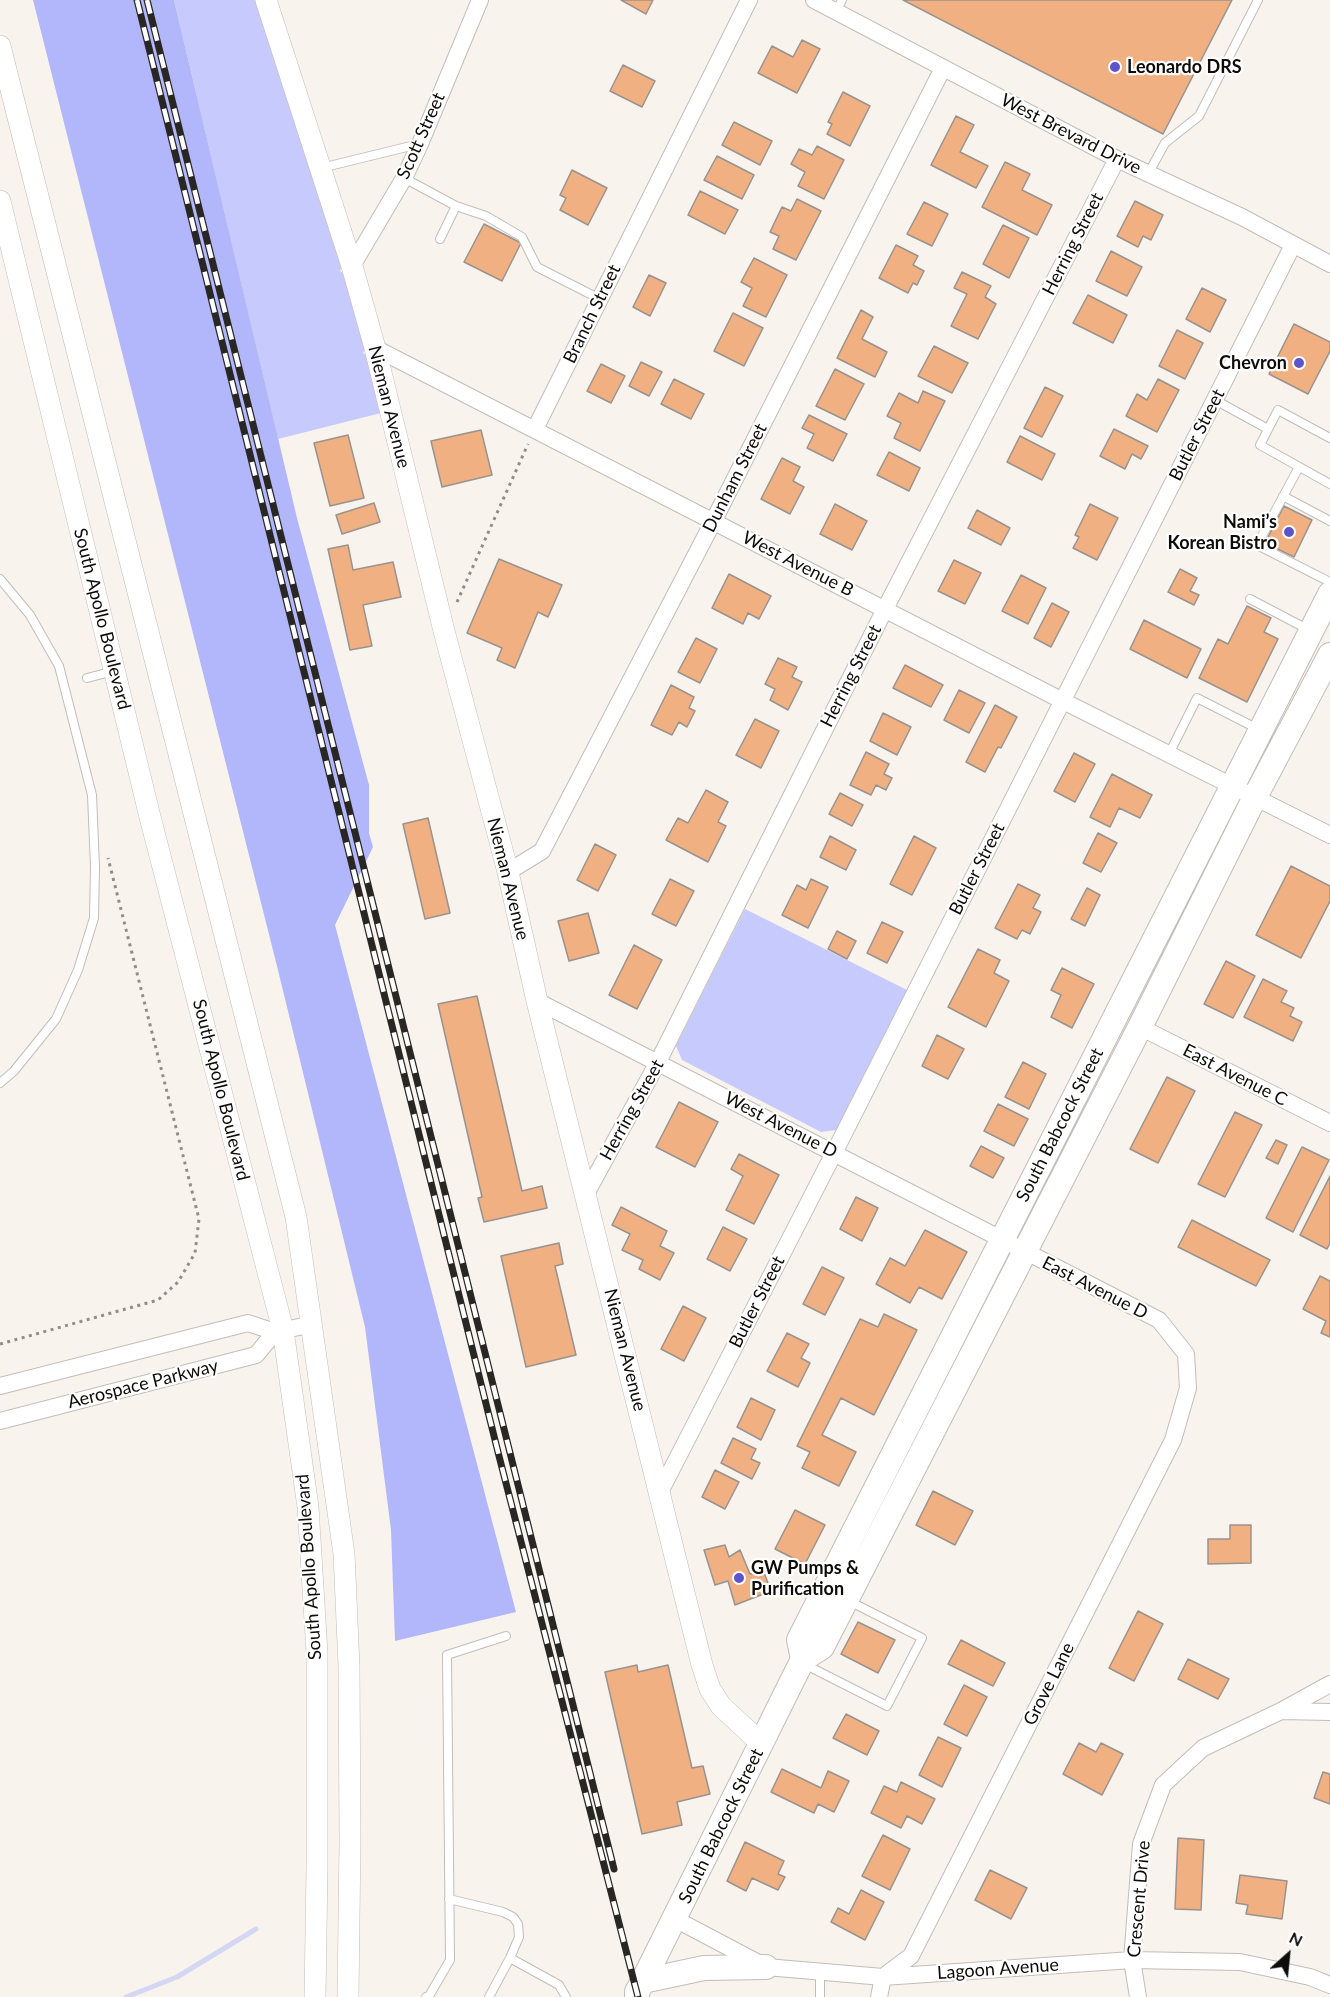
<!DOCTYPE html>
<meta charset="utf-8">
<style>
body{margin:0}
#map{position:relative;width:1330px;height:1997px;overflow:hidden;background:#f9f3ee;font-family:Lato,sans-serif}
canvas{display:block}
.north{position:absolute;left:1258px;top:1925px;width:60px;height:60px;-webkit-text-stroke:4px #fff;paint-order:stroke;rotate:27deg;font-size:16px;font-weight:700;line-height:24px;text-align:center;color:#0e0c0a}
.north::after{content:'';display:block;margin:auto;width:21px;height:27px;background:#0e0c0a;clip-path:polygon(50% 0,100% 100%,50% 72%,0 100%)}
</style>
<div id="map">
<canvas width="1330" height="1997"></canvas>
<div class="north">N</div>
</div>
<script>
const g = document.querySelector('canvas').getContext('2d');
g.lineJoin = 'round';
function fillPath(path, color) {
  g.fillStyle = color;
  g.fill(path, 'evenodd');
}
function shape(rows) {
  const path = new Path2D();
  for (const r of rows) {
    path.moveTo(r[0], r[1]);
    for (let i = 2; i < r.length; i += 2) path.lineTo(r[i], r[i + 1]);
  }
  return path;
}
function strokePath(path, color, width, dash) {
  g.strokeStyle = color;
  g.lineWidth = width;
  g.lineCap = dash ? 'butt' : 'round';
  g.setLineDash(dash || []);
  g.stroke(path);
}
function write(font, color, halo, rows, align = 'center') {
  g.font = font + ' Lato,sans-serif';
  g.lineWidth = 4.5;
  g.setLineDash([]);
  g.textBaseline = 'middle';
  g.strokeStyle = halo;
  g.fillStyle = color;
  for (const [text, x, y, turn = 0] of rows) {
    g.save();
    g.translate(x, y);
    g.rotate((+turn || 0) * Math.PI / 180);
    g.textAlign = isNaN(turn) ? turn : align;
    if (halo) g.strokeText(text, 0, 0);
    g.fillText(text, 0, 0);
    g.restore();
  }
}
fillPath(shape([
 [174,0,257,0,342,266,340,271,344,274,365,348,363,353,367,355,381,413,278,439],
 [745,909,907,990,836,1130,821,1132,682,1060,676,1046]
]), '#c7cafc');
fillPath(shape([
 [33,0,174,0,297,518,369,785,369,833,373,847,335,925,516,1612,395,1641,391,1530,365,1327,277,966]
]), '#b2b6fb');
strokePath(shape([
 [126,1997,177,1977,256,1929]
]), '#d4d7f3', 5);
const building = shape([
 [621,0,653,0,646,14,621,0],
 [903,0,1232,0,1163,134,903,0],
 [802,40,820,49,797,93,758,73,772,46,793,57,802,40],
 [623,65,655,81,642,107,610,91,623,65],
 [843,92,870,106,850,146,827,134,832,124,828,122,843,92],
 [956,116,974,125,960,152,988,166,976,188,931,165,956,116],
 [734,122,772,141,760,165,722,145,734,122],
 [817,146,844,160,824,199,798,186,805,172,791,164,799,149,812,155,817,146],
 [717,156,754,175,742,199,704,180,717,156],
 [1005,162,1030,174,1022,190,1052,205,1037,235,982,207,1005,162],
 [572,170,607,188,588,225,560,210,566,198,560,195,572,170],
 [700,191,738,210,725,234,688,215,700,191],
 [797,199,821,211,796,260,773,249,779,236,770,232,782,207,791,211,797,199],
 [1135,201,1163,215,1151,240,1143,236,1138,247,1117,236,1135,201],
 [924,202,948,214,932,246,907,234,924,202],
 [484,224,521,243,502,281,464,262,484,224],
 [1003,225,1029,238,1009,278,983,264,1003,225],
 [896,245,918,256,913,265,924,271,917,285,913,283,908,293,879,278,896,245],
 [1111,251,1142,267,1127,296,1096,281,1111,251],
 [754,258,787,275,766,317,743,306,752,288,741,282,754,258],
 [962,272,991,286,985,297,996,304,978,339,951,326,967,294,954,288,962,272],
 [649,275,666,283,650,316,633,307,649,275],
 [1202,288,1226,300,1210,332,1186,319,1202,288],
 [1088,295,1127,315,1113,343,1073,323,1088,295],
 [861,310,873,317,862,339,887,352,875,377,837,358,861,310],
 [733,313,763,328,744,366,714,351,733,313],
 [1294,324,1330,342,1330,351,1308,394,1269,374,1294,324],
 [1177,330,1203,343,1185,379,1159,366,1177,330],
 [934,346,968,363,952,393,918,376,934,346],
 [641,362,662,372,649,396,629,386,641,362],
 [601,364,625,376,611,403,587,391,601,364],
 [835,369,864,384,845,420,816,406,835,369],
 [674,379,704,394,691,419,661,404,674,379],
 [1158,379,1179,390,1157,432,1126,416,1137,394,1147,400,1158,379],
 [1045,387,1063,396,1042,437,1024,428,1045,387],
 [923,391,945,401,920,451,894,438,901,423,887,416,899,393,918,403,923,391],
 [809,415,847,434,833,461,807,448,814,434,802,428,809,415],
 [1114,429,1148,446,1141,459,1132,454,1125,469,1100,456,1114,429],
 [481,430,492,475,442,487,431,441,481,430],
 [348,435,364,498,330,506,314,443,348,435],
 [1020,436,1055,454,1042,480,1007,462,1020,436],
 [889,452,920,468,909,491,877,475,889,452],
 [782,458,800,467,793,481,804,487,790,514,761,499,782,458],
 [374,503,380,522,342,534,336,515,374,503],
 [835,504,867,521,852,550,820,534,835,504],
 [1090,504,1118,518,1097,560,1073,548,1079,537,1075,535,1090,504],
 [1284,506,1312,520,1294,557,1265,543,1284,506],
 [977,510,1010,528,1001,545,968,528,977,510],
 [348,545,353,570,393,562,401,597,363,605,372,646,350,650,328,549,348,545],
 [499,559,562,585,548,617,538,612,515,668,497,660,502,648,467,633,499,559],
 [954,560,981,573,965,604,938,591,954,560],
 [1180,569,1197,578,1190,591,1199,595,1194,605,1168,592,1180,569],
 [729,574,771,596,759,619,748,613,743,624,712,608,729,574],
 [1021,575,1046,588,1028,624,1002,611,1021,575],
 [1052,603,1069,612,1051,647,1034,638,1052,603],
 [1247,606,1271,618,1264,632,1278,639,1247,702,1199,678,1218,639,1228,644,1247,606],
 [1144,620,1201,649,1187,678,1130,649,1144,620],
 [696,638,717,649,700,683,678,672,696,638],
 [778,658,797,667,792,677,802,682,788,710,770,700,775,689,765,684,778,658],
 [905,665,943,685,931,707,893,688,905,665],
 [671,685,694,697,689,708,695,711,687,727,679,722,672,735,651,725,671,685],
 [959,690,985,703,969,733,944,720,959,690],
 [995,705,1017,717,1001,748,998,747,985,772,966,762,995,705],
 [883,713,911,727,897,755,870,741,883,713],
 [755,719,779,731,761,768,736,755,755,719],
 [866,752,889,764,884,774,892,778,886,790,876,785,871,795,850,785,866,752],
 [1074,753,1095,764,1075,802,1054,791,1074,753],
 [1112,774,1152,795,1140,818,1119,808,1110,827,1090,817,1112,774],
 [706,790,728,802,718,822,726,826,708,862,666,840,678,818,688,823,706,790],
 [840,793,863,805,852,826,829,814,840,793],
 [428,818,450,913,425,919,403,824,428,818],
 [1098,833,1117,843,1101,872,1083,863,1098,833],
 [830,836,856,850,846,870,820,857,830,836],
 [914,836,936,848,912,895,890,884,914,836],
 [595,844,616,855,598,891,577,880,595,844],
 [1291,866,1330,886,1330,901,1301,958,1256,935,1291,866],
 [670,879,694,891,676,926,652,914,670,879],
 [811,879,828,887,808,928,782,915,797,885,806,890,811,879],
 [1018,884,1040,895,1033,908,1041,912,1030,934,1022,930,1017,939,995,928,1018,884],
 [1087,888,1100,895,1085,926,1071,919,1087,888],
 [588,913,599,953,569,961,558,921,588,913],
 [882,922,903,932,887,963,867,953,882,922],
 [837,931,856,941,847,959,828,949,837,931],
 [634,945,662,960,637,1009,609,995,634,945],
 [978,949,1000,960,994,973,1009,981,986,1027,948,1007,978,949],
 [1226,961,1255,976,1233,1018,1204,1004,1226,961],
 [1062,968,1094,984,1072,1028,1051,1017,1061,995,1051,990,1062,968],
 [1263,979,1287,991,1281,1002,1294,1008,1290,1016,1302,1022,1293,1041,1244,1017,1263,979],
 [477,996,522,1191,542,1186,547,1208,484,1222,478,1198,482,1197,438,1004,477,996],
 [937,1035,964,1049,948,1079,922,1066,937,1035],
 [1023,1062,1046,1074,1029,1109,1005,1097,1023,1062],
 [1167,1077,1195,1091,1158,1163,1130,1149,1167,1077],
 [679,1102,718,1122,695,1167,656,1147,679,1102],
 [998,1104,1028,1119,1014,1146,984,1131,998,1104],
 [1235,1112,1262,1125,1225,1197,1198,1184,1235,1112],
 [1276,1140,1287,1145,1278,1164,1266,1158,1276,1140],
 [981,1146,1004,1158,993,1178,970,1166,981,1146],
 [1302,1147,1329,1160,1293,1232,1266,1218,1302,1147],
 [739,1154,779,1175,754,1224,726,1210,743,1176,731,1169,739,1154],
 [1330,1176,1330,1243,1327,1249,1300,1235,1330,1176],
 [856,1197,878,1208,862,1241,840,1229,856,1197],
 [621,1207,667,1231,660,1246,674,1253,660,1280,639,1269,643,1260,622,1250,630,1234,612,1225,621,1207],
 [1192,1220,1270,1260,1256,1286,1178,1247,1192,1220],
 [723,1227,747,1239,730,1271,707,1259,723,1227],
 [925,1230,967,1252,942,1299,919,1287,910,1303,876,1284,890,1258,905,1266,925,1230],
 [559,1243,563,1264,555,1266,576,1355,526,1367,501,1256,559,1243],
 [822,1267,844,1278,825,1315,803,1304,822,1267],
 [1320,1276,1330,1281,1330,1337,1321,1333,1326,1321,1303,1309,1320,1276],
 [683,1306,706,1318,684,1361,661,1349,683,1306],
 [884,1314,917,1330,874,1415,841,1398,822,1435,856,1452,839,1486,802,1468,810,1452,797,1446,860,1319,878,1327,884,1314],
 [787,1333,809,1344,801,1358,810,1363,798,1387,767,1371,787,1333],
 [751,1398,775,1410,761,1440,737,1427,751,1398],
 [733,1438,756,1449,751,1459,760,1463,752,1479,721,1463,733,1438],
 [715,1470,739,1482,725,1509,702,1497,715,1470],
 [933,1491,973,1511,955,1545,916,1525,933,1491],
 [795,1510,825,1525,805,1564,775,1549,795,1510],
 [1230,1525,1251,1525,1251,1563,1208,1564,1208,1539,1230,1539,1230,1525],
 [725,1545,729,1557,740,1550,750,1574,763,1570,771,1591,735,1605,728,1581,715,1585,704,1550,725,1545],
 [1138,1611,1163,1624,1134,1681,1109,1668,1138,1611],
 [858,1622,895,1640,878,1673,841,1654,858,1622],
 [961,1640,1005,1663,993,1686,948,1664,961,1640],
 [1188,1659,1229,1679,1218,1699,1178,1679,1188,1659],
 [637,1665,638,1672,668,1665,692,1768,703,1766,710,1794,677,1802,682,1825,642,1834,605,1672,637,1665],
 [964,1685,987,1697,967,1736,944,1724,964,1685],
 [846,1714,879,1731,867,1755,833,1738,846,1714],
 [938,1737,961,1748,942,1787,919,1775,938,1737],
 [1079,1743,1096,1752,1101,1743,1123,1754,1102,1795,1063,1774,1079,1743],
 [782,1769,821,1788,828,1771,849,1781,834,1812,818,1804,814,1813,771,1792,782,1769],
 [1323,1772,1330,1774,1330,1804,1314,1798,1323,1772],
 [901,1782,935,1799,922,1824,907,1816,901,1828,871,1813,884,1786,897,1792,901,1782],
 [883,1835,910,1849,890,1890,862,1876,883,1835],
 [1178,1838,1204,1840,1201,1910,1175,1909,1178,1838],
 [745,1842,784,1861,778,1874,785,1877,778,1890,752,1878,746,1891,727,1881,745,1842],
 [990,1870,1027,1888,1011,1919,975,1900,990,1870],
 [1240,1875,1287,1881,1282,1919,1246,1914,1248,1905,1236,1903,1240,1875],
 [861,1890,884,1902,865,1940,831,1922,838,1908,849,1914,861,1890]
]);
fillPath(building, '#f1b081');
strokePath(building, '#99938f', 1.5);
const service = shape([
 [836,12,842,0],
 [321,168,419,144],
 [1148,174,1165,143,1199,116,1258,0],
 [404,178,456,206,440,239],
 [456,206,486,216,522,237,537,267,600,299],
 [1215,400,1268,429],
 [1330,438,1278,410,1260,445,1330,484],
 [1299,467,1257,545,1330,582],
 [1283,496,1330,521],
 [0,579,30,615,59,666,92,795,95,867,94,918,78,970,56,1019,14,1071,0,1083],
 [1250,599,1311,631],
 [87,678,114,671],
 [1169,754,1197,698,1260,730],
 [802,1663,887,1706,922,1638,849,1601],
 [449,1899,503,1912,513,1917,518,1924,519,1937,510,1958,489,1997],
 [510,1958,559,1985,566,1997],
 [820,1971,820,1997],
 [426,1997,429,1996,450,1960,447,1655,506,1636]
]);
const minor = shape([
 [814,0,1117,159,1242,217,1330,264],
 [352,266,404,178,420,144,480,0],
 [375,348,1063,701,1330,835],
 [535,429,749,0],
 [508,872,542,851,714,520,943,68],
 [537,1001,1159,1320,1186,1354,1188,1388,1173,1440,911,1956,883,1977,879,1997],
 [1140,1027,1330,1123],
 [586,1194,658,1062,885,609,1117,159],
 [0,1386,248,1323,275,1332,313,1324],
 [0,1421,256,1355,275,1332],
 [660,1492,834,1153,1293,245],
 [1282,1711,1330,1712],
 [675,1919,766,1967,883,1977,1132,1960,1240,1962,1310,1977,1330,1985],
 [1138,1997,1132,1960,1141,1844,1163,1785,1203,1748,1281,1711,1330,1684]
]);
const tertiary = shape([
 [266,0,352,266,375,348,444,631,508,872,537,1001,702,1665,710,1689,721,1706,762,1744],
 [0,46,296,1217,344,1554,349,1666,350,1841,348,1997],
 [0,201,150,817,283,1330,308,1507,317,1653,317,1868,315,1997]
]);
const secondary = shape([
 [803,1659,799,1640,1330,594],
 [643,1981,704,1968,766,1967],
 [637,1997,637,1992,643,1981,803,1659,822,1647,1140,1027,1255,797,1330,655]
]);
strokePath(service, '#c3bdb9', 10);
strokePath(minor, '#c3bdb9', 18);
strokePath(tertiary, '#c3bdb9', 22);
strokePath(secondary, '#c3bdb9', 26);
strokePath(shape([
 [457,602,528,444],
 [0,1344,158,1300,178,1282,195,1253,199,1219,108,858]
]), '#928d8a', 3, [3, 4.5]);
strokePath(service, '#fff', 8);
strokePath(minor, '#fff', 16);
strokePath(tertiary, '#fff', 21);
strokePath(secondary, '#fff', 24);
const rail = shape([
 [137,0,499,1456,638,1997],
 [147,0,614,1869]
]);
strokePath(rail, '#292724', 7);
strokePath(rail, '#fff', 4.5, [14]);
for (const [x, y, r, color] of [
 [1115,67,6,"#5d54cc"],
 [1299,363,6,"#5d54cc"],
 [1289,532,6,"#5d54cc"],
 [739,1578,6,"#5d54cc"]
]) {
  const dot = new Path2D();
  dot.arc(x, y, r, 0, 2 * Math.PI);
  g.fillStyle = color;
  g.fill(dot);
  strokePath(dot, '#fff', 2);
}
write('bold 18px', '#0e0c0a', '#fff', [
 ["Leonardo DRS",1127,67],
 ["Chevron",1287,363,"right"],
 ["Nami’s",1277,522,"right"],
 ["Korean Bistro",1277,543,"right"],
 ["GW Pumps &",751,1568],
 ["Purification",751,1589]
], 'left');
write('18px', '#0e0c0a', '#fff', [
 ["West Brevard Drive",1071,134,27],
 ["Scott Street",421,136,-66],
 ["Herring Street",1073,244,-63],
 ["Branch Street",592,314,-64],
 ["Nieman Avenue",389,407,76],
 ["Butler Street",1197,435,-63],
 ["Dunham Street",735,478,-63],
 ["West Avenue B",798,564,27],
 ["South Apollo Boulevard",102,619,76],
 ["Herring Street",851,676,-63],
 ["Butler Street",977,869,-63],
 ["Nieman Avenue",508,879,76],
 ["East Avenue C",1235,1075,27],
 ["South Apollo Boulevard",221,1090,76],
 ["Herring Street",632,1110,-61],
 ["West Avenue D",781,1125,27],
 ["South Babcock Street",1060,1125,-63],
 ["East Avenue D",1095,1288,27],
 ["Butler Street",757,1302,-63],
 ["Nieman Avenue",625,1350,76],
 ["Aerospace Parkway",143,1384,-14],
 ["South Apollo Boulevard",309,1567,-94],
 ["Grove Lane",1049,1684,-63],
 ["South Babcock Street",721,1826,-64],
 ["Crescent Drive",1139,1899,-85],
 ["Lagoon Avenue",998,1969,-4]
]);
</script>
